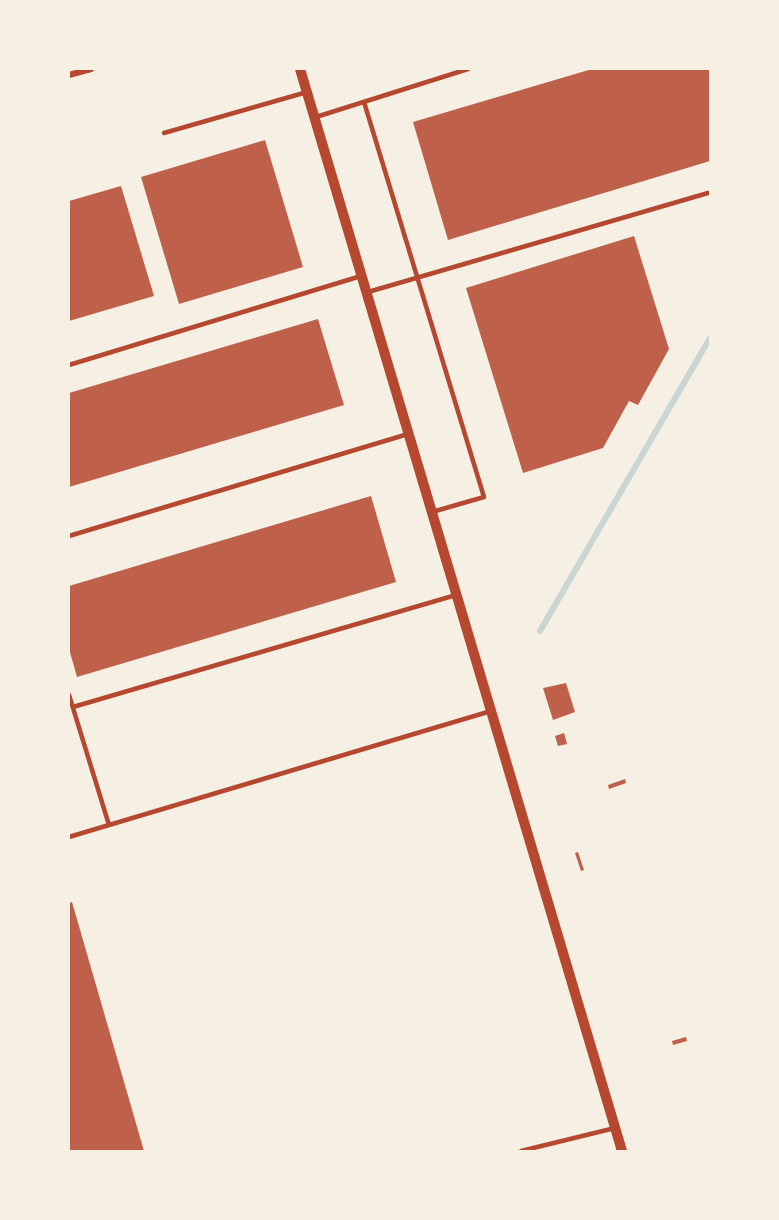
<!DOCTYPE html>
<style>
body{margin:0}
#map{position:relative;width:779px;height:1220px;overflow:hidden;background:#f6efe4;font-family:"Source Sans 3",sans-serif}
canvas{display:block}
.frame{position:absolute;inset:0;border:70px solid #f6efe4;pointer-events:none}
</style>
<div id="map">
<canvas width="779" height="1220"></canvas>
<div class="frame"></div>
</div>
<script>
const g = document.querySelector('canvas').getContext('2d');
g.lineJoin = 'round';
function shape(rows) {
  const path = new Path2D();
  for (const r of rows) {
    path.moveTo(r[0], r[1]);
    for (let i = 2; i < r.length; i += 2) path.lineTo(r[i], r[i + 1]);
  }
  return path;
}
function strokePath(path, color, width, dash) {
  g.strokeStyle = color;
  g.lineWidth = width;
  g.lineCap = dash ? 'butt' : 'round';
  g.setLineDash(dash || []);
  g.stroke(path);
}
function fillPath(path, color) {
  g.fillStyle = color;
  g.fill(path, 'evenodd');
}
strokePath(shape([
 [540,631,710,338]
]), '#c9d6d2', 6);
fillPath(shape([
 [592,69,710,69,710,161,448,240,413,122],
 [265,140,303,267,179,304,141,177],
 [121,186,154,296,69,321,69,201],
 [634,236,669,349,638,405,629,401,603,448,523,473,466,288],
 [318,319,344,405,69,487,69,393],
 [371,496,396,582,77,677,69,649,69,586],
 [566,683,575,712,553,720,543,688],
 [564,733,567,744,558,746,555,736],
 [625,779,626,783,609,789,608,785],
 [578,852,584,870,581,871,575,853],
 [72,902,144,1151,69,1151,69,903],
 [686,1037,687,1041,673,1045,672,1041]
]), '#bf614a');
strokePath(shape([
 [364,102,484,497,432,512],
 [316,117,468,69],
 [164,133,307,92],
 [368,292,708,193],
 [69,365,361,276],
 [69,536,408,434],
 [69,695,109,825,491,711],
 [73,707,456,595],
 [69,837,109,825],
 [521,1151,615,1128]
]), '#b5482f', 4.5);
strokePath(shape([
 [69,75,91,69]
]), '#b5482f', 6);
strokePath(shape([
 [300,69,622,1151]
]), '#b5482f', 10);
</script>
